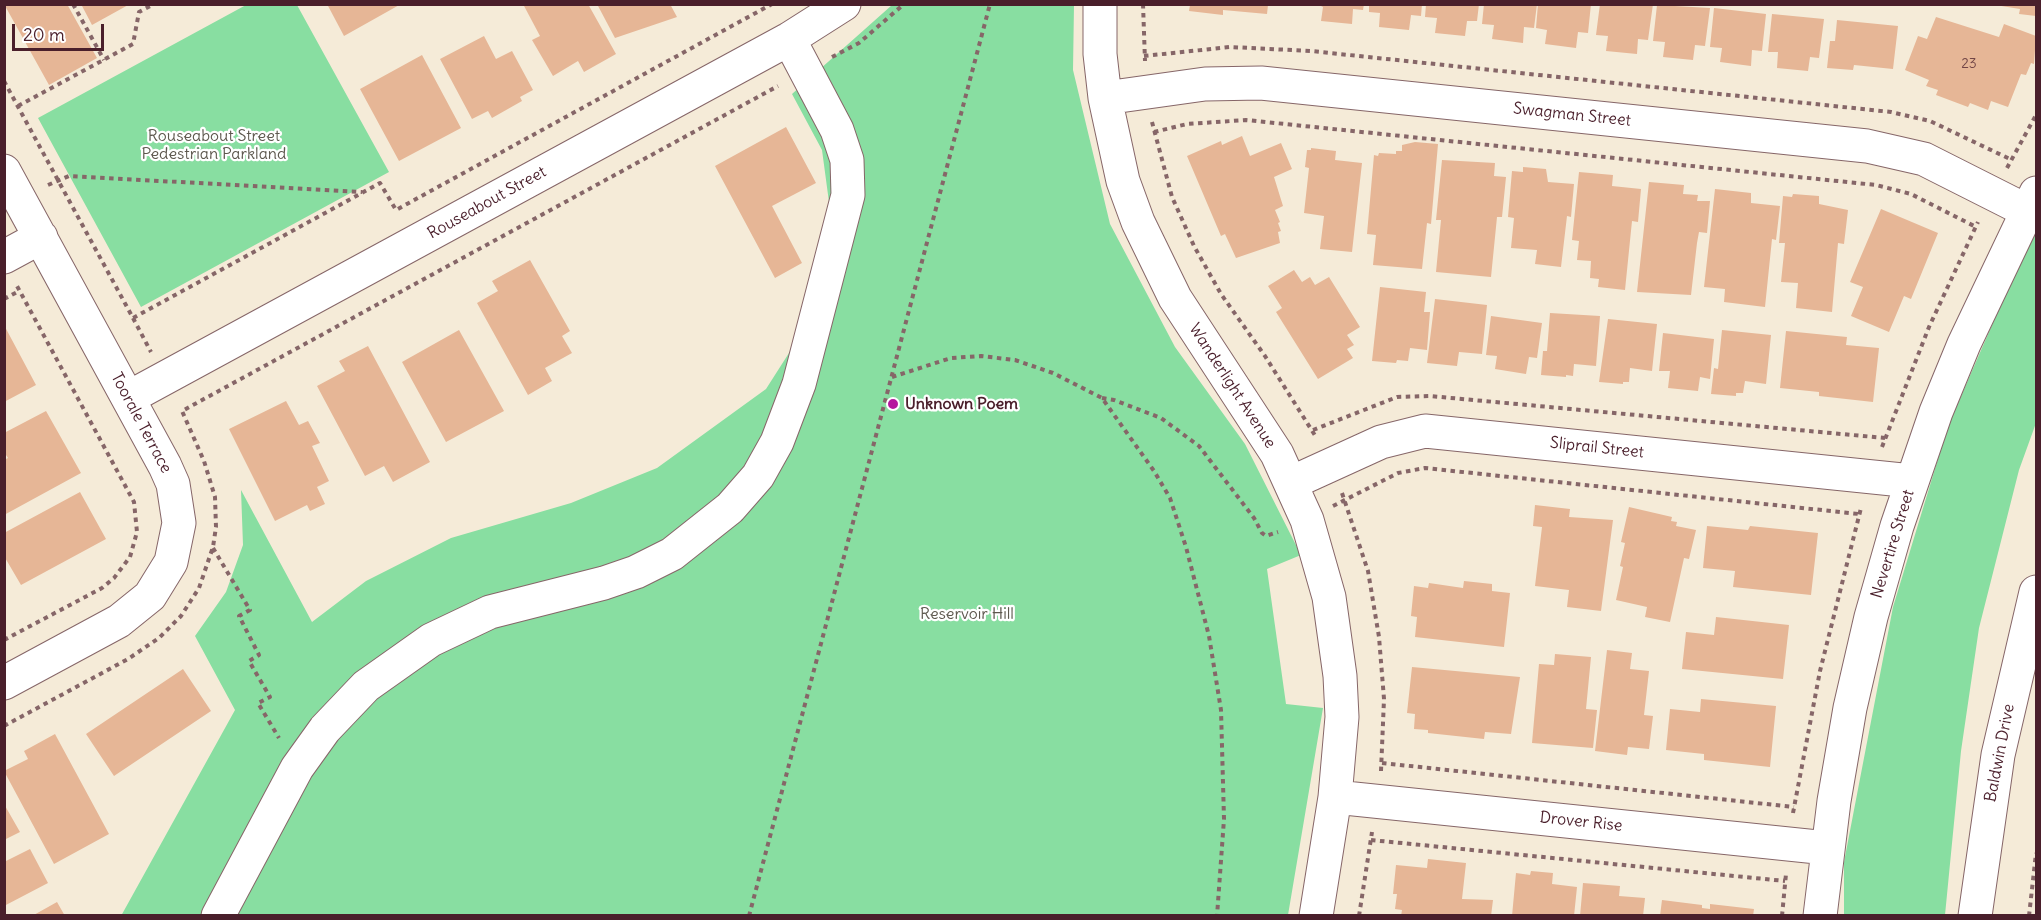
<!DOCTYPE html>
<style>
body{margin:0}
#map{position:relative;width:2041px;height:920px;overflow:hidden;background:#f5ebd8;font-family:Delius,sans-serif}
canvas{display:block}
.frame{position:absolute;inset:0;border:6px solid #4a1f2b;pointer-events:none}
.scale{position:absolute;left:12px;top:24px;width:92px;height:27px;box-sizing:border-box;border:3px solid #4a1f2b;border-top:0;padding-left:8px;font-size:18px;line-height:21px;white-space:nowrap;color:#4a1f2b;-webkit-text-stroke:4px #fff;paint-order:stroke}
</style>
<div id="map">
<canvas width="2041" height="920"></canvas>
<div class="frame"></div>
<div class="scale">20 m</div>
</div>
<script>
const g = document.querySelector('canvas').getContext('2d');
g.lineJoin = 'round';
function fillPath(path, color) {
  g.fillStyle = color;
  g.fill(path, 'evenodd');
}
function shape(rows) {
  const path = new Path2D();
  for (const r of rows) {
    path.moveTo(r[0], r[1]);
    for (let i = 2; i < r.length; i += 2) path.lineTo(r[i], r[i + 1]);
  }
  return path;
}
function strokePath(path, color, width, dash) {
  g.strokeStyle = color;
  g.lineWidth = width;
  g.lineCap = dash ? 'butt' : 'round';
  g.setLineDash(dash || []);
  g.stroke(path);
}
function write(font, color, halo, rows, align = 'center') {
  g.font = font + ' Delius,sans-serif';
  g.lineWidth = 4.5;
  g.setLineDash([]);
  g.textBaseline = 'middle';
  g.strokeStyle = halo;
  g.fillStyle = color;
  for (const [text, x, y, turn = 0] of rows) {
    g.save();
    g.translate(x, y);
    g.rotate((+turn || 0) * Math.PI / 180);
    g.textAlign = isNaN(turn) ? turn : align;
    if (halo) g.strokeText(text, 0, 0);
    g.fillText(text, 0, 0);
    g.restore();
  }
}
fillPath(shape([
 [246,5,297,5,389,172,141,307,38,118],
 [892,5,1074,5,1073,70,1110,224,1175,347,1245,444,1301,555,1267,569,1286,704,1323,708,1288,915,121,916,235,710,195,636,226,592,243,545,241,490,312,622,366,581,451,538,571,503,657,468,766,389,796,342,831,217,822,150,792,94],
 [2036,224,2036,423,2019,470,1979,628,1961,751,1945,915,1844,916,1844,862,1893,607,1948,426]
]), '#88dea1');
fillPath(shape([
 [4,4,67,4,97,58,49,85],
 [81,4,130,4,92,25],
 [327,4,401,4,344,36],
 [523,4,588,4,616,54,584,72,578,61,553,76,532,40,540,36],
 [597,4,670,4,677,17,615,38],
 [1317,4,1364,4,1363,10,1353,9,1352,24,1321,21,1323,7],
 [1369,4,1422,4,1421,16,1411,15,1409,30,1379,27,1380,13,1369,12],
 [1426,4,1479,4,1477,21,1467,21,1465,36,1435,33,1437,18,1425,17],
 [1484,4,1537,4,1534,28,1524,27,1523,43,1492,39,1494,25,1482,24],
 [1538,4,1591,4,1588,33,1578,32,1576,48,1545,44,1547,30,1536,28],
 [1600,4,1653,4,1648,40,1638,39,1637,54,1606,51,1608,36,1596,35],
 [1989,4,2036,4,2036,16,2019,14,2020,9],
 [1190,5,1268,5,1267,14,1223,10,1223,15,1189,11],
 [1657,5,1710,8,1705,46,1695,45,1693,60,1663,57,1665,42,1653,41],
 [1714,8,1766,14,1762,51,1752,50,1751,66,1720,62,1722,48,1710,47],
 [1772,14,1824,19,1819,58,1810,57,1808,71,1777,68,1778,52,1768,52],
 [1936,17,1999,37,2004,24,2036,36,2034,64,2031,63,2026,75,2021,74,2008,107,1991,101,1988,110,1970,103,1968,107,1936,95,1938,90,1926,86,1929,80,1905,70,1918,36,1927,39],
 [1837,20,1898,26,1893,69,1854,65,1853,70,1827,68,1830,41,1835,41],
 [484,36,496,59,512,51,533,90,520,97,522,101,492,118,488,111,472,119,440,59],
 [422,55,461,128,399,161,360,89],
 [786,127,816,183,772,206,802,263,775,278,715,166],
 [1242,136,1250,156,1281,143,1292,169,1274,177,1283,206,1275,210,1280,222,1278,223,1281,231,1278,232,1280,243,1236,258,1225,234,1221,236,1187,156,1221,141,1222,145],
 [1415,142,1438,144,1431,224,1427,223,1422,269,1373,265,1376,235,1367,234,1374,155,1378,156,1379,153,1396,154,1396,151,1402,151,1402,145],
 [1311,148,1336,151,1335,160,1362,163,1352,252,1320,249,1324,216,1304,213,1309,168,1305,167,1307,150,1311,150],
 [1442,160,1495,163,1494,176,1506,177,1502,217,1497,217,1491,277,1436,272,1441,220,1436,220],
 [1523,167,1546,169,1548,182,1574,184,1571,217,1567,216,1561,267,1535,264,1537,250,1511,248,1514,218,1508,217,1512,171,1523,172],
 [1579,172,1613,175,1612,186,1641,189,1638,222,1632,221,1625,290,1598,287,1599,279,1590,278,1591,261,1577,260,1579,241,1572,240],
 [1649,182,1684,185,1683,194,1698,195,1697,201,1710,201,1707,233,1699,232,1697,243,1691,295,1637,292],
 [1715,189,1751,193,1751,203,1780,206,1776,240,1772,239,1765,307,1724,302,1725,289,1704,287],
 [1793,194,1819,196,1819,204,1848,210,1844,244,1838,243,1832,312,1796,308,1798,283,1781,282,1785,243,1779,243,1783,196,1792,197],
 [1881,209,1938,233,1911,299,1904,296,1889,332,1851,316,1863,287,1850,282],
 [530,260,570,331,562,336,572,353,545,368,552,381,528,395,477,303,498,291,492,281],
 [1294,270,1302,282,1310,277,1315,285,1329,277,1360,327,1347,335,1354,345,1347,349,1353,358,1318,379,1276,312,1282,308,1268,286],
 [1380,287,1426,292,1424,312,1430,312,1427,350,1410,348,1408,361,1397,360,1396,363,1372,361],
 [1435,299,1487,305,1482,354,1459,352,1457,366,1427,363],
 [1550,313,1600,316,1596,366,1574,364,1573,376,1566,375,1566,377,1541,375,1543,351,1547,351],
 [1491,316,1542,323,1537,358,1529,357,1526,374,1495,369,1497,356,1486,355],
 [1608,319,1657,324,1652,371,1630,368,1629,382,1623,382,1623,384,1599,382],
 [4,325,36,385,4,402],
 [459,330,504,411,446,442,402,362],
 [1722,330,1771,335,1766,384,1745,381,1743,393,1736,393,1736,396,1711,394,1714,368,1718,369],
 [1786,331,1847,337,1846,345,1879,348,1873,402,1819,396,1819,392,1780,388],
 [1663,333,1714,339,1710,379,1700,377,1698,391,1668,388,1670,371,1659,371],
 [368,346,430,462,393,482,384,466,365,476,317,386,345,371,339,361],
 [286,401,299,425,308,421,320,443,312,446,329,481,317,487,325,504,310,511,307,505,275,521,229,429],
 [46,411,81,473,4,515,4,460,8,458,4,452,4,433],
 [80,492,106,539,21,585,4,556,4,533],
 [1535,505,1570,509,1569,517,1613,520,1601,611,1567,607,1569,590,1535,586,1542,527,1533,526],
 [1629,507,1672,517,1671,521,1677,522,1676,526,1696,530,1689,559,1684,558,1670,622,1645,617,1647,607,1616,600,1623,567,1620,566,1625,543,1621,542],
 [1707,526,1748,530,1750,526,1818,533,1811,595,1733,587,1735,571,1703,568],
 [1464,581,1492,584,1492,591,1510,593,1504,647,1415,637,1417,617,1411,616,1414,586,1428,588,1429,583,1463,588],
 [1716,617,1789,625,1783,679,1682,669,1686,632,1714,635],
 [1607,650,1632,653,1630,669,1649,671,1644,715,1653,716,1649,749,1628,747,1627,755,1595,751],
 [1555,654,1591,657,1586,709,1597,710,1593,748,1532,743,1539,664,1554,665],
 [1412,667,1520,677,1511,734,1485,732,1484,739,1428,733,1428,730,1414,729,1415,714,1407,713],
 [183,669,211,711,114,776,86,734],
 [1701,699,1776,706,1770,767,1704,760,1704,754,1666,750,1670,709,1700,712],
 [55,734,109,834,54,864,4,771,28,759,24,751],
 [4,804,20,832,4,840],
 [30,849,48,883,4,906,4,862],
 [1428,859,1466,863,1462,899,1493,900,1491,916,1401,916,1402,910,1395,909,1397,894,1393,894,1396,865,1427,868],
 [1531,871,1553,873,1552,884,1577,887,1574,916,1512,916,1516,873,1530,875],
 [1583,883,1620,886,1619,896,1645,898,1643,916,1580,916],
 [1662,900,1702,905,1702,908,1710,909,1710,904,1754,909,1753,916,1660,916],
 [57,902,65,916,32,916]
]), '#e6b696');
const minor = shape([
 [1100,4,1100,54,1105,98,1123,181,1138,222,1175,298,1277,454,1307,520,1329,597,1340,676,1342,717,1335,797,1316,916],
 [1105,98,1205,84,1261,83,1867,146,1924,159,2027,211],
 [4,171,165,466,173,484,179,523,171,562,150,596,119,621,4,683],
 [4,257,41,237],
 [128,398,789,39,844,4],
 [1291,483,1381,442,1425,431,1912,481],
 [1335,797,1827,848],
 [218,916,297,768,325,729,366,686,431,640,490,612,604,583,636,572,672,554,730,508,758,476,777,442,799,384,848,195,847,160,837,130,789,39],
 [1820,916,1834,801,1850,708,1871,617,1897,526,1936,412,1964,344,2036,193]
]);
const major = shape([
 [1975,916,1998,755,2036,592]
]);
strokePath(minor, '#866668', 35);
strokePath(major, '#866668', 35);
strokePath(shape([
 [73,4,104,60],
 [1143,4,1145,61],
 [1144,56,1230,47,1311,51,1891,112,1930,121,2012,160],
 [832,57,859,43,904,4],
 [4,81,133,318,380,183,396,210,772,4],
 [18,106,133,44,139,12,154,4],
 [1152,122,1172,197,1194,246,1221,294,1265,356,1316,437],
 [1154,132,1187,124,1246,120,1876,185,1911,194,1976,227],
 [2007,168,2036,115],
 [48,185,69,176,362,192],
 [4,299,19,291],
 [133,318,151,352],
 [892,377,951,358,981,356,1015,360,1053,373,1102,398,1154,471,1170,498,1186,547,1209,636,1221,710,1224,819,1217,916],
 [1102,398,1114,400,1161,418,1199,446,1254,518,1262,533,1266,536,1278,532],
 [1313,430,1397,397,1430,396,1885,438],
 [1882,447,1929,327,1978,222],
 [1342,493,1368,571,1379,637,1384,699,1381,771],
 [1333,506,1398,473,1425,468,1859,514],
 [213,548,250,610,239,616,259,655,249,661,270,697,258,703,279,738],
 [4,640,102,588,114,578,130,557,137,532,134,502,17,286],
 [4,726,128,659,159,638,181,616,199,588,213,547,216,527,215,497,204,461,182,411,778,86],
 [1382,763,1794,807],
 [1793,813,1820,671,1861,508],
 [1371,840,1785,881],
 [749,916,990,4],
 [1359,916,1372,832],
 [1782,916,1786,874],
 [2029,916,2036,853]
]), '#866668', 4, [4.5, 4.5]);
strokePath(minor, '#fff', 33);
strokePath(major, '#fff', 33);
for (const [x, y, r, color] of [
 [893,404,6,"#b5179e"]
]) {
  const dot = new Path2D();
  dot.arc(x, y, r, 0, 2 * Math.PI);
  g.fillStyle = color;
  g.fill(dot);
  strokePath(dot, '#fff', 2);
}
write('14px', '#714546', null, [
 ["23",1969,64]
]);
write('16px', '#4a1f2b', '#fff', [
 ["Swagman Street",1572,115,6],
 ["Rouseabout Street",487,203,-29],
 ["Wanderlight Avenue",1232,386,57],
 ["Toorale Terrace",141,423,62],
 ["Sliprail Street",1597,448,6],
 ["Nevertire Street",1893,544,-73],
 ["Baldwin Drive",2000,753,-79],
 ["Drover Rise",1581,822,6]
]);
write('16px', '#5d584e', '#fff', [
 ["Rouseabout Street",214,136],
 ["Pedestrian Parkland",214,154],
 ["Reservoir Hill",967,614]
]);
write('bold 16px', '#4a1f2b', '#fff', [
 ["Unknown Poem",905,404]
], 'left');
</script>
